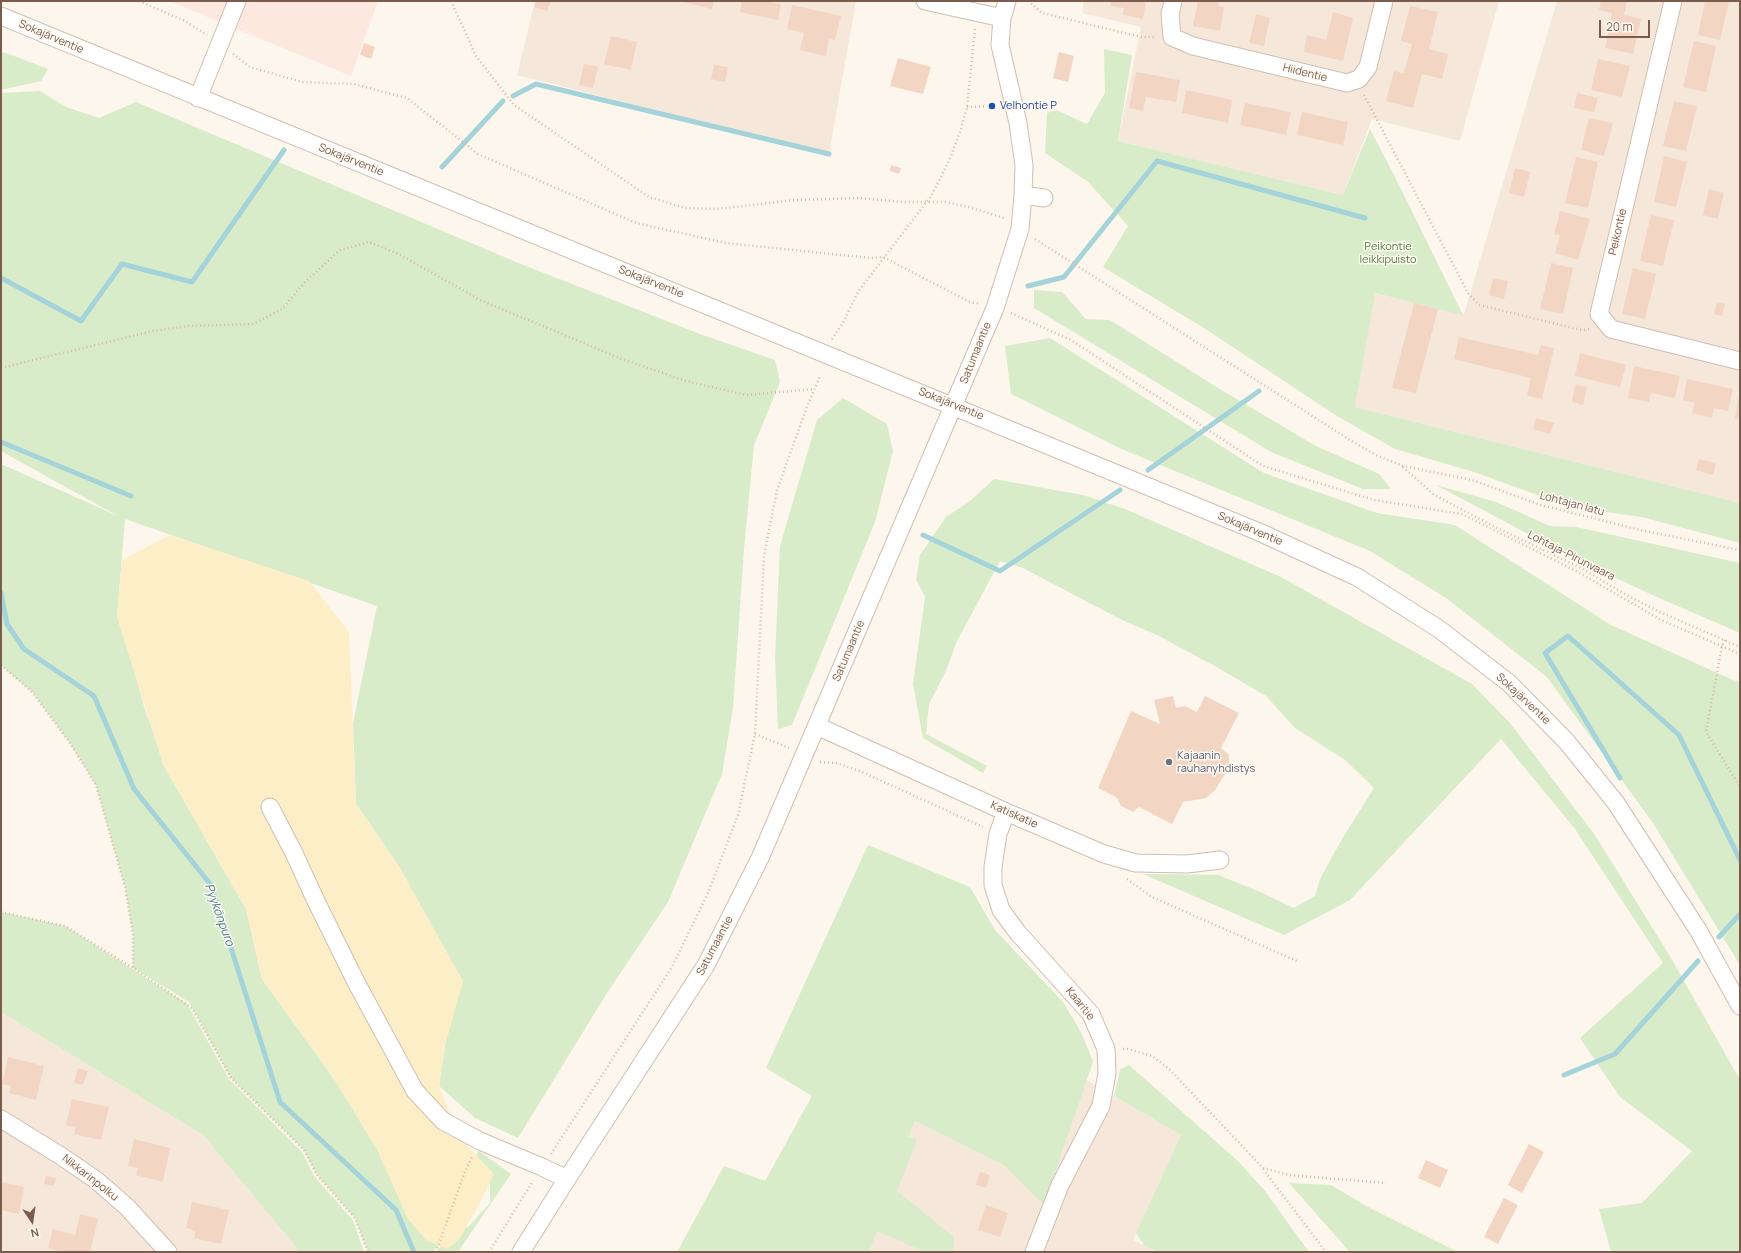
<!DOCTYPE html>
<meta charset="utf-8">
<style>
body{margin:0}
#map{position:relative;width:1741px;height:1253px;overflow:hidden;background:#fdf6ec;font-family:Manrope,sans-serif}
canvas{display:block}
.frame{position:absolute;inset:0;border:2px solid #7a5c4d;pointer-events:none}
.north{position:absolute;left:12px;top:1201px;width:40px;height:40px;-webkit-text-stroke:3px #fffaf3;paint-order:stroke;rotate:167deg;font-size:11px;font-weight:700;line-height:16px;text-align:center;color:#7a5c4d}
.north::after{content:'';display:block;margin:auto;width:14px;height:18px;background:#7a5c4d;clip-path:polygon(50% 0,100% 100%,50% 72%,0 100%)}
.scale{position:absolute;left:1599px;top:20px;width:51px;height:18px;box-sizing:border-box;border:2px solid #7a5c4d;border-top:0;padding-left:5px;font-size:12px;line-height:14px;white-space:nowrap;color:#7a5c4d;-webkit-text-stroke:3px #fffaf3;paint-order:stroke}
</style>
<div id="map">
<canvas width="1741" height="1253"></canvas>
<div class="frame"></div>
<div class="north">N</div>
<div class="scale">20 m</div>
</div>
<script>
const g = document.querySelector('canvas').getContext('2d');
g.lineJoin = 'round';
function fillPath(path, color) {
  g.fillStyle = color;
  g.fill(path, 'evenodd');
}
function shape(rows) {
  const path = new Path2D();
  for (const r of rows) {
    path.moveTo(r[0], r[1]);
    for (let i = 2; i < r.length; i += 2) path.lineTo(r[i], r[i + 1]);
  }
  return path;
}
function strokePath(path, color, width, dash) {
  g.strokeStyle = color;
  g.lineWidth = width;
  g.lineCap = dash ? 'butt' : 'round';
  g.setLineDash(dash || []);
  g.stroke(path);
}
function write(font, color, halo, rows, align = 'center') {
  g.font = font + ' Manrope,sans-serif';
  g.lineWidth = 3;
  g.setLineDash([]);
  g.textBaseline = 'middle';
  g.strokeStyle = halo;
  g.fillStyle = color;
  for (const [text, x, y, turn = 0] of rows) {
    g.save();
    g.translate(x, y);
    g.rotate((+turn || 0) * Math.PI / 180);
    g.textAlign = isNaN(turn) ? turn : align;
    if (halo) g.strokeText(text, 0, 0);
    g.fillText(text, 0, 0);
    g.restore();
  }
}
fillPath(shape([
 [535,1,856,1,829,154,517,75],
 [1084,1,1499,1,1460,141,1372,119,1343,195,1118,141,1141,27,1082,13],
 [1557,1,1740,1,1740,503,1355,407,1374,293,1464,314],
 [1,1012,203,1135,300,1252,1,1252],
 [1078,1075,1181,1135,1133,1240,1158,1252,869,1252,915,1121,1049,1186]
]), '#f5e8da');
fillPath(shape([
 [169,1,378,1,351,76]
]), '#fde8e0');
fillPath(shape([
 [1104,49,1132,55,1118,141,1343,195,1370,129,1395,177,1463,315,1375,293,1355,407,1740,503,1740,543,1642,517,1577,508,1540,496,1474,472,1395,449,1337,416,1207,330,1103,267,1128,226,1088,182,1045,153,1047,113,1056,110,1087,124,1105,93],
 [1,52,9,54,48,69,41,81,1,90],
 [40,91,66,107,99,118,136,102,521,264,700,334,775,360,780,382,754,445,744,549,733,708,722,774,668,902,607,993,518,1138,475,1118,439,1086,445,1046,399,866,356,804,353,723,377,606,125,519,117,617,130,655,146,714,205,838,246,909,262,979,334,1079,439,1245,432,1252,368,1252,355,1218,317,1175,304,1150,231,1078,189,1002,133,968,133,934,125,887,96,785,72,746,33,693,1,665,1,464,118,516,1,451,1,93],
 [1034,290,1062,292,1086,319,1110,320,1218,388,1316,446,1379,474,1391,489,1363,489,1271,452,1034,308],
 [1050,338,1264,473,1377,513,1455,525,1611,625,1733,680,1740,682,1740,965,1653,823,1547,677,1446,598,1370,551,1119,448,1011,394,1005,346],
 [843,398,887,424,893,451,875,522,792,725,778,729,775,657,780,546,817,420],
 [994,479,1083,495,1125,509,1281,577,1472,684,1510,723,1595,835,1671,958,1740,1080,1740,1252,1611,1252,1599,1209,1642,1203,1692,1151,1620,1097,1580,1038,1663,963,1575,829,1501,739,1350,900,1284,935,1143,874,1218,875,1258,891,1294,908,1315,896,1320,879,1342,839,1374,788,1344,759,1296,729,1266,696,1220,669,1157,635,1122,620,1023,568,1000,561,956,643,946,671,929,704,926,734,987,766,983,773,923,738,913,684,925,597,916,579,920,555,946,517,970,501],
 [1436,485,1496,502,1550,526,1576,527,1740,563,1740,633,1659,598,1577,560],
 [868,845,970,887,995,930,1063,1002,1081,1032,1093,1062,1044,1205,1004,1165,915,1121,909,1137,917,1140,897,1191,954,1237,953,1252,925,1252,877,1231,869,1252,677,1252,724,1166,765,1181,812,1096,766,1068],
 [1,912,65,926,187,1004,229,1079,302,1152,314,1176,353,1220,364,1252,300,1252,203,1135,1,1012],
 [1129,1065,1238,1161,1265,1191,1309,1252,1158,1252,1144,1245,1136,1233,1181,1135,1114,1096,1120,1070],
 [479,1151,511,1174,458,1252,436,1252,441,1246,445,1232,468,1227,490,1203,490,1183,471,1164],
 [1289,1183,1331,1185,1370,1208,1458,1252,1350,1252]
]), '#d8ecc9');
fillPath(shape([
 [170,535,309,581,349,632,356,804,399,866,463,981,445,1046,439,1086,459,1137,494,1174,482,1199,459,1240,447,1249,426,1240,408,1219,377,1150,334,1079,262,979,246,909,163,765,117,617,122,560]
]), '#fcefc7');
strokePath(shape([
 [513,96,536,84,829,154],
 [442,167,503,101],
 [1,278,81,321,122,264,192,282,284,150],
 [1028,286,1064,277,1157,161,1365,218],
 [1,442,131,496],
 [1148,470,1259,391],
 [923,535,1000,571,1120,490],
 [1,593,7,624,24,649,94,696,134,789,211,885,280,1102,396,1210,414,1252],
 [1620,778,1545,653,1568,636,1679,735,1740,860],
 [1719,937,1740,914],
 [1564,1075,1615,1054,1698,961]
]), '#a5d3da', 5);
fillPath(shape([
 [536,1,551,1,547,11,534,7],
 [680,1,714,1,712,9],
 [742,1,764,1,781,4,778,20,740,12],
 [1111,1,1146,1,1143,19,1123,15,1124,8,1110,6],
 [1198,1,1219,1,1218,6,1224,7,1220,31,1193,26],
 [1601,1,1627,1,1624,15,1641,19,1633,54,1605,48,1612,13,1599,10],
 [1705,1,1729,1,1720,40,1698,35],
 [792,5,841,16,835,40,829,39,826,56,800,50,804,33,787,29],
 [1410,6,1438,12,1429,49,1448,54,1442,79,1422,74,1413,108,1386,101,1394,71,1404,73,1412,44,1401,41],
 [1333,12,1353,18,1343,61,1304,52,1307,35,1326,40],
 [1256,14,1270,18,1264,46,1249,43],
 [611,36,637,42,631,70,604,64],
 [1694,41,1716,46,1706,92,1683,87],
 [364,43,375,47,371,59,360,55],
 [1059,52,1074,56,1068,82,1053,78],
 [898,58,931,67,923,94,890,86],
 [1598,59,1630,66,1622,97,1591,90],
 [584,64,598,67,593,88,579,85],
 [714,65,728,67,725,82,711,79],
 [1136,72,1180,80,1176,102,1146,97,1143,111,1129,108],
 [1186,90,1232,100,1228,123,1182,113],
 [1577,93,1598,98,1594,112,1574,108],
 [1674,101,1697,106,1686,151,1663,146],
 [1245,103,1291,112,1286,135,1240,125],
 [1302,112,1348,122,1343,145,1297,135],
 [1589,118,1613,123,1604,156,1581,150],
 [1664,156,1687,162,1676,207,1654,202],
 [1576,157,1598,162,1588,208,1565,203],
 [891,165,901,168,899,174,890,171],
 [1515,168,1530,172,1524,197,1509,193],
 [1709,189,1724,193,1718,219,1703,215],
 [1560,211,1590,219,1578,260,1555,253,1560,235,1554,234],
 [1651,215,1674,220,1663,266,1640,261],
 [1551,263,1573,268,1563,314,1540,309],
 [1633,268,1656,274,1645,319,1622,314],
 [1493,278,1508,281,1504,299,1489,295],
 [1717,302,1725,304,1722,316,1714,314],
 [1414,303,1438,309,1416,393,1392,388],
 [1459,337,1538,355,1541,345,1554,348,1542,399,1527,396,1531,378,1454,359],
 [1580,353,1626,365,1620,387,1575,376],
 [1634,366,1680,376,1675,398,1651,393,1649,402,1628,398],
 [1687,379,1733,389,1728,411,1714,408,1712,418,1692,413,1695,403,1683,400],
 [1575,385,1587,387,1583,405,1572,402],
 [1739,395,1740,396,1740,420,1735,418],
 [1536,418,1554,423,1550,434,1533,429],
 [1699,459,1716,463,1713,475,1696,470],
 [1173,696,1176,708,1185,706,1197,712,1205,696,1239,713,1221,748,1229,755,1229,768,1215,790,1206,798,1183,802,1172,824,1139,807,1133,812,1121,806,1116,797,1098,788,1131,711,1160,724,1154,700],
 [8,1057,44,1066,36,1100,9,1093,11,1086,2,1084],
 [78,1068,88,1071,83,1085,74,1083],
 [72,1099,109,1107,101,1140,74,1134,76,1127,66,1125],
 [134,1139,170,1148,163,1182,136,1175,138,1168,128,1166],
 [1529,1144,1544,1152,1522,1193,1508,1185],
 [1426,1160,1448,1170,1440,1188,1418,1178],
 [980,1172,990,1175,986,1188,976,1185],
 [46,1176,56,1178,54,1186,44,1184],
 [1,1182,24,1187,19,1214,1,1210],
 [1504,1198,1518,1205,1498,1244,1484,1237],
 [192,1202,229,1210,221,1244,194,1238,196,1231,186,1228],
 [986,1205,1008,1213,1000,1237,978,1230],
 [80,1214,98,1219,90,1252,63,1252,48,1248,53,1229,75,1235]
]), '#f3d5c3');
const minor = shape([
 [925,1,1002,18],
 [1173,1,1170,14,1172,37,1193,46,1347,83,1359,79,1368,67,1384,1],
 [1673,1,1599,314,1611,329,1740,361],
 [1,16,1259,532,1357,577,1439,629,1509,683,1567,742,1616,803,1698,930,1740,1006],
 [198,98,237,1],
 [1023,195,1044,198],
 [817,726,1006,812,1104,854,1136,863,1187,864,1220,860],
 [270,807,294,853,315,899,356,982,415,1091,443,1121,480,1141,542,1167,567,1179],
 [1006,812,998,834,993,867,993,885,1001,910,1018,933,1091,1014,1106,1049,1107,1073,1101,1106,1060,1185,1034,1252],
 [1,1119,61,1156,96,1180,127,1207,168,1252],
 [521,1252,567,1179,706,965,760,858,995,308,1020,229,1023,195,1024,165,1018,123,1000,45,1002,18,1007,1]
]);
strokePath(minor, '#d1beb0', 19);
strokePath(shape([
 [139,1,185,21,207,35],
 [451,1,476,56,514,105,649,197,685,208,717,209,795,200,858,198,903,202,945,202,969,207,1004,218],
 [1028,1,1042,13,1141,37,1156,37],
 [233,54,250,67,302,82,354,84,407,98,478,154,636,223,726,243,871,258,883,257,970,302,980,304],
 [1364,95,1468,293,1479,305,1582,330,1591,329],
 [967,107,992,106],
 [1035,239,1350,440,1378,456,1403,466,1472,480,1541,505,1640,530,1740,550],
 [1011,313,1071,340,1263,466,1374,500,1462,514,1578,572,1661,620,1740,654],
 [832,339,843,323,858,292,931,196,949,161,960,132,967,107,975,29],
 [1,368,153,331,189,326,253,324,282,309,306,281,340,250,369,242,399,254,480,300,622,359,686,381,746,395,814,389],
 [1403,467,1433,494,1491,525,1581,568,1630,597,1660,612,1740,647],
 [1725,640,1722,646,1706,732,1740,787],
 [1,665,33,693,72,746,96,785,125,887,133,934,133,968,192,1008,231,1078,304,1150,317,1175,355,1218,368,1252],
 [755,734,789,748],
 [820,762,837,763,862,772,983,827],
 [1127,879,1152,897,1299,962],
 [1,912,65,926,133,968],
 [1123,1049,1128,1049,1152,1056,1168,1068,1263,1168,1289,1175,1386,1183],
 [551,1154,672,967,708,893,738,815,755,734,764,556,777,490,807,407,820,376],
 [1263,1169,1326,1252],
 [436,1252,464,1174,473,1155],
 [489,1252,533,1181]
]), '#d9b8a5', 2.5, [1, 3]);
strokePath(minor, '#fff', 17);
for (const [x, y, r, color] of [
 [992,106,4,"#1a4fb4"],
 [1169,762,4,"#6b7280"]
]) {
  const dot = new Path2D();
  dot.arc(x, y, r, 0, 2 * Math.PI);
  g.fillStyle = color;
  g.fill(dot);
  strokePath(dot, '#fffaf3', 1.5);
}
write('11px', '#7a5c4d', '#fffaf3', [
 ["Sokajärventie",51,37,23],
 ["Hiidentie",1305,73,14],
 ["Sokajärventie",351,160,22],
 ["Peikontie",1618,232,-77],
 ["Sokajärventie",651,282,22],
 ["Satumaantie",976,353,-68],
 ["Sokajärventie",951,404,22],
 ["Lohtajan latu",1572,504,15],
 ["Sokajärventie",1250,529,23],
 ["Lohtaja-Pirunvaara",1571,556,27],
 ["Satumaantie",849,651,-67],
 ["Sokajärventie",1523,699,43],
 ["Katiskatie",1014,815,24],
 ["Satumaantie",715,946,-62],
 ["Kaaritie",1080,1004,51],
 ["Nikkarinpolku",90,1178,38]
]);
write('11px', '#164399', '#fffaf3', [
 ["Velhontie P",1000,106]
], 'left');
write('11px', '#537a41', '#fffaf3', [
 ["Peikontie",1388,247],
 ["leikkipuisto",1388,260]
]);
write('11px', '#5b616d', '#fffaf3', [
 ["Kajaanin",1177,756],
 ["rauhanyhdistys",1177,769]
], 'left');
write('italic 12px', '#437c86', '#fffaf3', [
 ["Pyykönpuro",219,915,70]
]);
</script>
